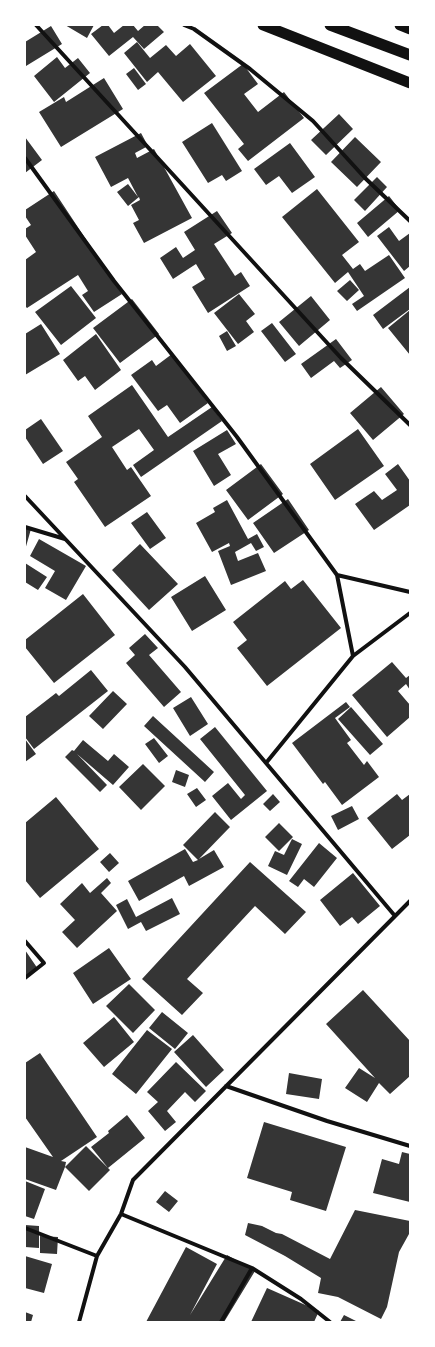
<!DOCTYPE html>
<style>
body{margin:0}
#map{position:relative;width:435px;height:1347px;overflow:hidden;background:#fff;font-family:"Source Sans 3",sans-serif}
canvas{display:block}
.frame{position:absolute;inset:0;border:26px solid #fff;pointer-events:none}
</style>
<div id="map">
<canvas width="435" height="1347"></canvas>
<div class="frame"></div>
</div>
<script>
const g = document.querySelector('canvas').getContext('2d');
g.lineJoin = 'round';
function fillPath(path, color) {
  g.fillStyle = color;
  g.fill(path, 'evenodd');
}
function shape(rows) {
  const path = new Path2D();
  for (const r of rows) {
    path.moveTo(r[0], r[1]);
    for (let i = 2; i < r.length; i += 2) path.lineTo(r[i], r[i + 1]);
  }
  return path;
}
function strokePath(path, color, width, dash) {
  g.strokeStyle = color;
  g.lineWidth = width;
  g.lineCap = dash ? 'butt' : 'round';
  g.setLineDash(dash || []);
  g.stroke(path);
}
fillPath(shape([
 [65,25,94,25,87,38],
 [103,25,108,25,114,33,124,25,133,25,138,31,145,25,157,25,164,32,144,49,133,37,109,56,91,34],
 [51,26,62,44,26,66,25,42],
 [137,42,150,58,166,45,176,56,190,44,216,76,183,102,158,72,147,82,124,53],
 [57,57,65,68,78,58,90,73,54,102,34,76],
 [243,64,258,84,244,94,258,112,284,92,304,118,248,161,238,149,244,144,204,93],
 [134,68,146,84,138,90,126,74],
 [104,78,123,109,61,147,39,112,64,97,66,102],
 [339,114,353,129,326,155,311,140],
 [212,123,242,171,226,181,222,175,208,183,182,142],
 [141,133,148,146,135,153,137,158,154,149,192,218,144,243,133,223,139,220,131,205,140,200,139,197,128,206,117,192,128,184,138,197,128,178,111,187,95,157],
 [25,137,42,160,25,173],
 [355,137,381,162,357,187,331,162],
 [290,143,315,177,292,193,279,176,266,185,254,169],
 [377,177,387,187,365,211,354,200],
 [317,189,359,242,342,255,353,269,360,264,365,271,389,255,405,278,357,311,352,304,364,296,348,272,335,283,282,217],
 [54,191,122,294,94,312,82,295,88,291,78,275,27,308,25,306,25,260,36,252,25,235,25,229,31,225,25,216,25,210],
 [389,196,400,210,368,237,357,223],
 [217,211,232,233,214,244,235,276,241,272,250,286,208,313,192,287,205,279,196,264,173,279,160,258,176,247,183,258,195,250,184,232],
 [389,227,399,241,410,233,410,266,404,271,377,236],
 [350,280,359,290,347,301,337,291],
 [71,286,96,318,61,345,35,312],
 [410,287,410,309,383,329,373,315],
 [239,294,255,314,246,321,254,332,238,344,214,313],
 [311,296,330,320,299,346,279,322],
 [132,299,159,334,120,363,93,328],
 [410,310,410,355,388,328],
 [272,323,296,354,285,362,261,331],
 [41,324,60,354,25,375,25,334],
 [227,331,236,346,227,351,219,336],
 [96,334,121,370,95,390,85,376,78,381,63,360],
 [336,339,352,360,340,368,334,361,311,378,301,364],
 [172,354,208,403,180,423,167,405,158,411,131,375,152,360,156,366],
 [132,385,168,437,212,407,222,421,141,477,133,465,154,450,139,429,112,447,127,470,131,467,151,496,105,527,74,482,78,479,66,462,102,437,88,416],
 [381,387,404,414,373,440,350,413],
 [41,419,63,451,43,464,25,437,25,430],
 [358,429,384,466,335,500,310,464],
 [227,430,236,444,218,454,231,475,214,486,193,451],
 [261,464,283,494,248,520,226,490],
 [398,464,410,481,410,505,374,530,355,504,374,491,382,500,397,490,385,474],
 [288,499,309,530,274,553,253,523],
 [227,500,248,539,257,534,264,547,256,551,251,543,235,552,238,561,258,553,266,571,231,585,218,551,230,546,229,543,212,552,196,523,215,512,213,508],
 [147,512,166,538,150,549,131,523],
 [25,527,31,529,25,550],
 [39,539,86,566,66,600,45,588,55,571,30,556],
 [140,544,178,584,149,610,112,570],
 [25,563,47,577,38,590,25,582],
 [205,576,226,610,192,631,171,597],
 [303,580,341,628,267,686,237,648,247,640,233,622,285,581,291,589],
 [83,594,115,635,54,683,25,647,25,640],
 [145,634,158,648,149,655,181,692,164,707,126,663,135,655,129,648],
 [392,662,406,678,410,675,410,690,406,684,398,691,410,705,410,717,387,737,352,695],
 [91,670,108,691,34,749,25,737,25,717,56,693,59,696],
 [113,691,127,704,103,729,89,716],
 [191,697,208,724,190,736,173,708],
 [346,702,350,707,335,718,351,740,347,743,364,765,367,761,379,777,342,805,325,782,323,784,292,743],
 [351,707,383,744,370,755,338,719],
 [153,716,214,772,205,782,144,726],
 [215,727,267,791,231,820,212,796,228,783,241,799,245,795,200,739],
 [154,738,168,756,159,763,145,744],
 [25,739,36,754,25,762],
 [83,740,108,761,114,754,129,767,113,785,77,754,107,785,100,792,65,757,72,750,74,751],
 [143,764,165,786,141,810,119,787],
 [176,770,189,775,185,787,172,782],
 [197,788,206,800,196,807,187,794],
 [273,794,280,802,270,811,263,804],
 [397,794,402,800,410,794,410,835,392,849,367,818],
 [56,797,99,849,40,898,25,880,25,823],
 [352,806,359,819,338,830,331,816],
 [215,812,230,827,199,859,214,850,224,867,189,886,184,876,139,901,128,881,185,849,193,862,198,860,183,845],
 [279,823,293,837,279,851,265,837],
 [292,839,302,844,287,875,268,866,275,851,284,855],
 [319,843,337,858,314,887,304,879,298,887,289,881],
 [110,853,119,863,109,872,100,862],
 [250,862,306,912,285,934,255,906,187,979,203,993,182,1015,142,979],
 [353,873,380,906,358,924,352,917,340,926,320,900],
 [107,878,111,883,101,893,117,911,77,948,62,932,75,920,60,904,82,883,90,893],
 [172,898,180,914,146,931,141,922,128,929,116,905,127,899,136,917],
 [109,948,131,979,93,1004,73,973],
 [25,950,38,969,25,977],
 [129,984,155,1010,133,1033,106,1006],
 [363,990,410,1041,410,1076,390,1094,379,1083,367,1102,345,1088,359,1068,375,1078,326,1024],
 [162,1012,188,1033,175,1049,149,1028],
 [114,1017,134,1042,104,1067,83,1043],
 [147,1030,172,1049,136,1094,112,1074],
 [193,1035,224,1070,206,1087,174,1052],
 [40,1053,97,1137,61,1161,66,1162,65,1167,86,1146,110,1170,89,1191,65,1167,56,1190,25,1179,25,1147,53,1157,25,1117,25,1063],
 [176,1062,206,1091,195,1102,185,1092,167,1111,176,1122,165,1131,148,1111,158,1102,147,1092],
 [289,1073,322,1079,319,1099,286,1094],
 [127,1115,145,1138,108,1168,91,1147,109,1133,108,1131],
 [264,1122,346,1147,326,1211,290,1200,292,1192,247,1178],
 [402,1152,410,1154,410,1202,373,1193,382,1159,399,1164],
 [25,1181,45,1189,34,1219,25,1216],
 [165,1191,178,1201,169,1212,156,1202],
 [355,1210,410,1221,409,1234,399,1252,387,1307,381,1319,338,1297,318,1293,321,1278,285,1256,245,1235,248,1223,262,1226,276,1233,282,1234,330,1259],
 [25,1225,39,1226,39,1248,25,1247],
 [40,1236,58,1237,57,1254,40,1253],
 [186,1247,217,1264,190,1315,227,1255,255,1271,224,1322,188,1322,187,1321,186,1322,146,1322],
 [25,1256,52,1264,44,1293,25,1288],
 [267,1288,319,1311,314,1322,251,1322],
 [25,1312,33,1315,31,1322,25,1322],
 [344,1315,358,1322,340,1322]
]), '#353535');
strokePath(shape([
 [36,25,341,358,410,425],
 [184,25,194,29,250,69,313,121,365,178,410,221],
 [25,158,114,281,237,437,337,575,353,656],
 [25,496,185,667,395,916],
 [25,527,65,539],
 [337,575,410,592],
 [266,763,353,656,410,613],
 [25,941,44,963,25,978],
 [226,1086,327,1121,410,1146],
 [121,1214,252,1268,301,1299,330,1322],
 [25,1228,97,1256],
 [79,1322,97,1256,121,1214,133,1180,410,901],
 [221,1322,252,1268]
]), '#111', 4);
strokePath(shape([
 [263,25,410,83],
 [330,25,410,55],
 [400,25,410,29]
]), '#111', 11);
</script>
